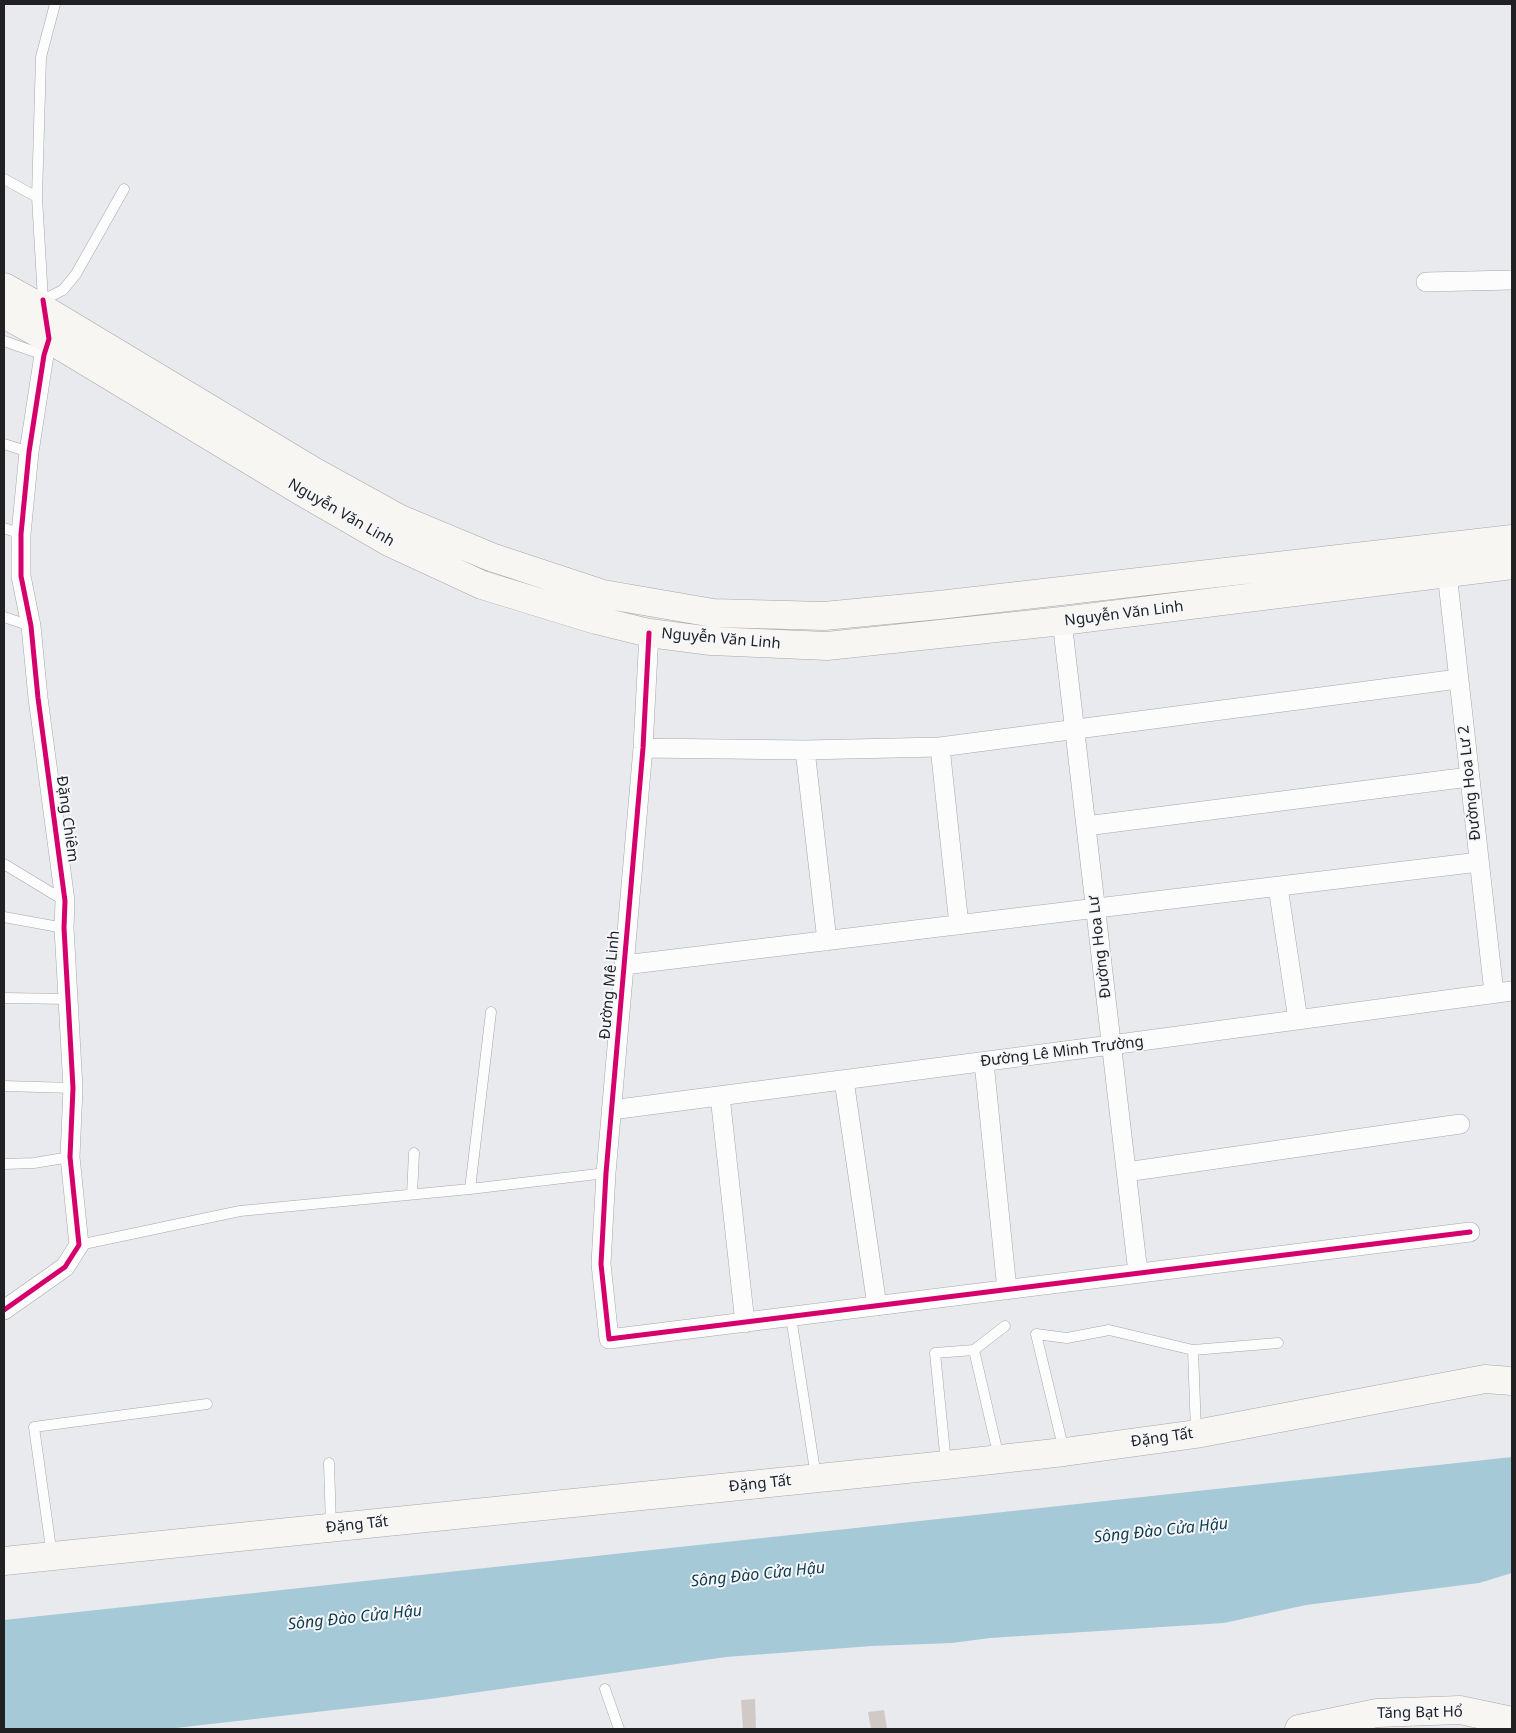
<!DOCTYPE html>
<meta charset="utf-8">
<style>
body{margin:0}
#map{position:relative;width:1516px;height:1733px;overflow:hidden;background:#e9eaed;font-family:"Noto Sans",sans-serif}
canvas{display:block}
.frame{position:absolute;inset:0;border:5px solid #212123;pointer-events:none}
</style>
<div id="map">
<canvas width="1516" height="1733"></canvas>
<div class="frame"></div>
</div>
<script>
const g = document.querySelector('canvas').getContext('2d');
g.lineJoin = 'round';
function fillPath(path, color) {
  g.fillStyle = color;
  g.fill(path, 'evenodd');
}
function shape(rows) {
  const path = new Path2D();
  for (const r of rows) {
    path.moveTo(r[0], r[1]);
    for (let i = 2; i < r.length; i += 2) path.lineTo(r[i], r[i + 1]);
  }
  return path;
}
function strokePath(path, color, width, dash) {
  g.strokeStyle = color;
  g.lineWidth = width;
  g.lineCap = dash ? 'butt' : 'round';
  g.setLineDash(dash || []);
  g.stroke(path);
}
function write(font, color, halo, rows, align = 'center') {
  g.font = font + ' "Noto Sans",sans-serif';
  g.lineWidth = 4;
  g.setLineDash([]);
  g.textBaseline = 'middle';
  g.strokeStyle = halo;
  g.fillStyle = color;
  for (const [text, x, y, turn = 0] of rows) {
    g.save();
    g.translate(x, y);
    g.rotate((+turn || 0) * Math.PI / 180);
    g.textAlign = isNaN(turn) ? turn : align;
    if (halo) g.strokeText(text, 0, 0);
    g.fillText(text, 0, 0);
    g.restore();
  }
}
fillPath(shape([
 [1512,1457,1512,1573,1479,1583,1306,1605,1224,1623,990,1638,952,1643,872,1646,726,1657,430,1699,167,1729,4,1729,4,1620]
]), '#a6c9d8');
fillPath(shape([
 [755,1699,756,1729,743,1729,741,1700],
 [884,1710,887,1729,871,1729,868,1712]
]), '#d1c9c6');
const lane = shape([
 [55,4,41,57,37,197,43,300,63,290,76,274,124,189],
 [4,179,37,197],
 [4,341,44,355],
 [4,444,29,452],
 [4,528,21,534],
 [4,617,31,626],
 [4,864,65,901],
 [4,917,64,928],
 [4,998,69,999],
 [4,1086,73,1088],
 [4,1164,34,1163,70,1157],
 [470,1189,491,1012],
 [412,1194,414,1153],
 [79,1245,240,1211,470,1189,606,1173],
 [791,1317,816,1477],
 [974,1350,999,1458],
 [1193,1350,1278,1343],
 [1064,1451,1036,1334,1067,1338,1109,1330,1193,1350,1196,1432],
 [329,1463,331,1527],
 [946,1463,935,1353,974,1350,1005,1326],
 [52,1556,34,1427,207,1404],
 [605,1689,619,1729]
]);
const street = shape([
 [1426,282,1512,280],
 [1447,573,1494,993],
 [1062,621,1138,1273],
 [649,633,643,748,606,1173,601,1264,609,1339,1470,1232],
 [940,747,959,925],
 [643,748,805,750,940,747,1458,679],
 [805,750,827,941],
 [1086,826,1469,777],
 [1278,887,1298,1020],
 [624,965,1479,862],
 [984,1062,1007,1290],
 [844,1080,877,1306],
 [720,1096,745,1323],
 [611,1110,1111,1045,1512,991],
 [1126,1172,1460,1124],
 [4,1310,65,1267,79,1245,70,1157,73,1088,64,928,65,901,38,698,31,626,21,576,21,534,29,452,44,355,49,339,48,328]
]);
const secondary = shape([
 [4,287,45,310,313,471,400,519,491,557,603,594,713,613,824,616,939,605,1512,539],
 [4,314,49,339,301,491,389,542,482,585,596,620,649,633,711,641,827,646,1062,621,1512,565],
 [4,1561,946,1465,1064,1452,1196,1434,1485,1379,1512,1381],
 [1299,1729,1377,1713,1460,1710,1512,1721]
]);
strokePath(lane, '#a7a7a9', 11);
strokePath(street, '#a7a7a9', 20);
strokePath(secondary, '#a7a7a9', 29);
strokePath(lane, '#fcfcfc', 10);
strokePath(street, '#fcfcfc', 19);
strokePath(secondary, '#f7f6f3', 28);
strokePath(shape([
 [649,633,643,748,606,1173,601,1264,609,1339,1470,1232],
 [4,1310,65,1267,79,1245,70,1157,73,1088,64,928,65,901,38,698,31,626,21,576,21,534,29,452,44,355,49,339,43,300]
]), '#d6006c', 5);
write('15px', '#212123', '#f5f7fb', [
 ["Nguyễn Văn Linh",341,513,30],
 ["Nguyễn Văn Linh",1124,614,-7],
 ["Nguyễn Văn Linh",721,639,5],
 ["Đường Hoa Lư 2",1470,783,-96],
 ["Đặng Chiêm",67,819,82],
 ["Đường Hoa Lư",1100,947,-97],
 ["Đường Mê Linh",610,985,-85],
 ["Đường Lê Minh Trường",1062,1052,-7],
 ["Đặng Tất",1162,1438,-8],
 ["Đặng Tất",760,1484,-6],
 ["Đặng Tất",357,1525,-6],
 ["Tăng Bạt Hổ",1420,1713,-1]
]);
write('italic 16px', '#0d3948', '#f5f7fb', [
 ["Sông Đào Cửa Hậu",1161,1531,-6],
 ["Sông Đào Cửa Hậu",758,1575,-6],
 ["Sông Đào Cửa Hậu",355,1618,-6]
]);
</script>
